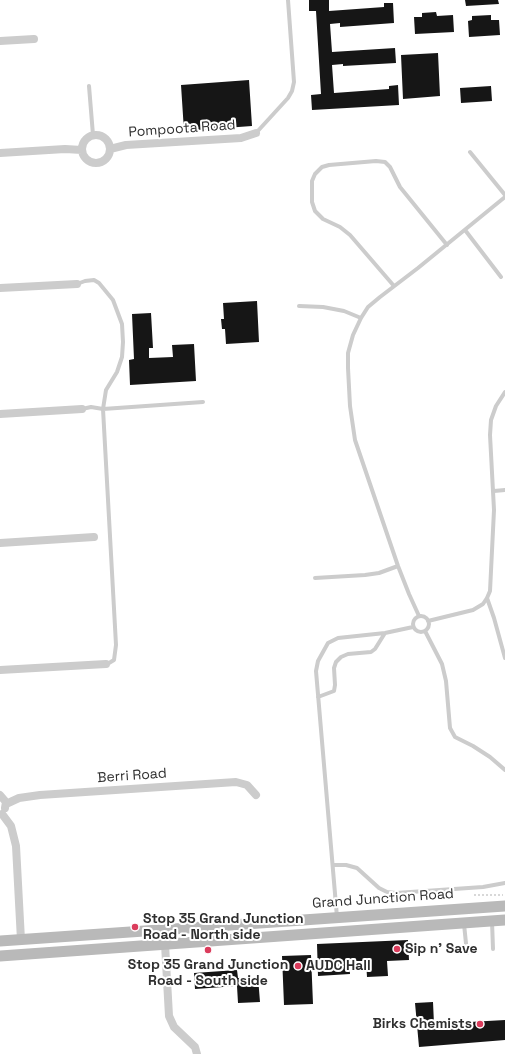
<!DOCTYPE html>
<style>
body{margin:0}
canvas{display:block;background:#fff}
</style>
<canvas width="505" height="1054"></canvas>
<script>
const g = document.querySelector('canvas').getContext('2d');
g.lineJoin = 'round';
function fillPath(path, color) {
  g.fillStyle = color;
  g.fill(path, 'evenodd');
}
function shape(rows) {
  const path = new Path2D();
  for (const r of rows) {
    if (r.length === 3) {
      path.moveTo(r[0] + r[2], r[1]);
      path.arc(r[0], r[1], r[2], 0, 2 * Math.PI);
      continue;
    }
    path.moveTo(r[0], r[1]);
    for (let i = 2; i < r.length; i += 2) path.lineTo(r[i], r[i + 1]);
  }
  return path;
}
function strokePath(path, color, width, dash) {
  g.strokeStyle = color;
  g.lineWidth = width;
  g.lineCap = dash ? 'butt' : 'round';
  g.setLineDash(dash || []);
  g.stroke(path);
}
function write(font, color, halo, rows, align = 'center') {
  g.font = font + ' "Space Grotesk",sans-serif';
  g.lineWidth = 4;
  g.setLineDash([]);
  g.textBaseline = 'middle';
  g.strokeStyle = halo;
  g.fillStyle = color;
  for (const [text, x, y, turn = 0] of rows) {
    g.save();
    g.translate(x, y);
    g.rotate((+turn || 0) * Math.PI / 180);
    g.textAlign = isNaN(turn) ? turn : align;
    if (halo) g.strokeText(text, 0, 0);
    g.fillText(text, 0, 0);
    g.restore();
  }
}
fillPath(shape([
 [309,0,329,0,329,11,384,7,384,3,393,3,394,23,340,27,340,23,330,24,332,52,395,48,396,63,343,66,343,64,332,65,334,93,389,89,389,86,398,85,399,105,312,110,311,95,321,94,316,11,309,11],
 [465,0,498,0,499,4,466,6],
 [436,12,437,16,453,15,454,32,415,34,414,17,422,17,422,13],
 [491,15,491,20,499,20,500,35,469,37,468,21,472,20,472,16],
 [438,53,440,96,403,99,401,55],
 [249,80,252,126,184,131,181,85],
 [491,86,492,101,461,103,460,88],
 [257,301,259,342,226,344,225,329,222,329,221,319,224,319,223,303],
 [151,313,153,348,149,348,149,358,173,357,172,345,194,344,196,381,130,385,129,360,134,359,132,314],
 [408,940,409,960,387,961,388,976,367,977,366,961,349,961,350,974,318,976,317,944],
 [311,955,313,1004,284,1005,282,956],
 [237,970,238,978,258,977,260,1002,238,1003,237,986,195,989,194,973],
 [433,1002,434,1024,505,1020,505,1040,419,1047,415,1003]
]), '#161616');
strokePath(shape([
 [474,895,503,895]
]), '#ccc', 1.5, [2, 2]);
strokePath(shape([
 [89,86,93,135],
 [256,133,288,98,292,91,294,82,288,0],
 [470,152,505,195],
 [465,230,501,277],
 [77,284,85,281,94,280,99,283,113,300,122,324,123,342,122,357,117,372,106,390,103,409,203,402],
 [394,286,350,235,340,227,323,219,315,211,312,202,312,181,315,174,322,167,329,165,376,161,385,162,390,167,400,187,447,245],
 [299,306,323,307,344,311,361,318],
 [82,409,91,407,103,409,116,645,114,660,109,663,106,664],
 [494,491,505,490],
 [315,578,365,575,379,573,398,566],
 [487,598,494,618,505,658],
 [421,624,8],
 [419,616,409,594,398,566,355,440,350,406,348,368,348,353,353,335,361,318,368,307,380,297,418,268,505,197],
 [428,621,473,610,483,604,487,598,490,591,494,510,490,435,491,420,496,406,505,392],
 [425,631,442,664,446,681,450,728,455,737,473,746,490,757,505,770],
 [318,697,334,691,335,685,334,668,336,662,341,657,348,654,371,652,375,649,385,633],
 [333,865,346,865,357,868,379,888,387,892,396,893,483,887,505,883],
 [337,917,316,671,318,661,328,643,338,638,385,633,413,627],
 [492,921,493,949],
 [464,924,467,953]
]), '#ccc', 4);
strokePath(shape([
 [0,41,34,39],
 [96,149,14],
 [110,149,126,145,241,138,256,133],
 [0,153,65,149,82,150],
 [0,288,77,284],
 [0,414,82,409],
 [0,543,94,537],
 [0,670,106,664],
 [0,795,6,802,5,808],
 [6,804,19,798,40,795,236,782,247,785,256,795],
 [2,814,11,826,16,846,21,940],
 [165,944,169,1016,174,1027,195,1047,197,1054]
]), '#ccc', 8);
strokePath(shape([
 [0,941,505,906],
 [0,956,505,920]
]), '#b9b9b9', 11);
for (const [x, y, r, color] of [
 [135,927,4,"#db3c5c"],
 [397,949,4,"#db3c5c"],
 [208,950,4,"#db3c5c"],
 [298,966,4,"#db3c5c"],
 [480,1024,4,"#db3c5c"]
]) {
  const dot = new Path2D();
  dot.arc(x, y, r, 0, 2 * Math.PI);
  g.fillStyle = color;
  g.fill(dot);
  strokePath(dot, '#fff', 1.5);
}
write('14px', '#2f2f2f', '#fff', [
 ["Pompoota Road",182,129,-4],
 ["Berri Road",132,776,-4],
 ["Grand Junction Road",383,899,-4]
]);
write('bold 14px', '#2f2f2f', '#fff', [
 ["Stop 35 Grand Junction",143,919],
 ["Road - North side",143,935],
 ["Sip n' Save",405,949],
 ["Stop 35 Grand Junction",208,965,"center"],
 ["Road - South side",208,981,"center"],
 ["AUDC Hall",306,966],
 ["Birks Chemists",472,1024,"right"]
], 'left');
</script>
